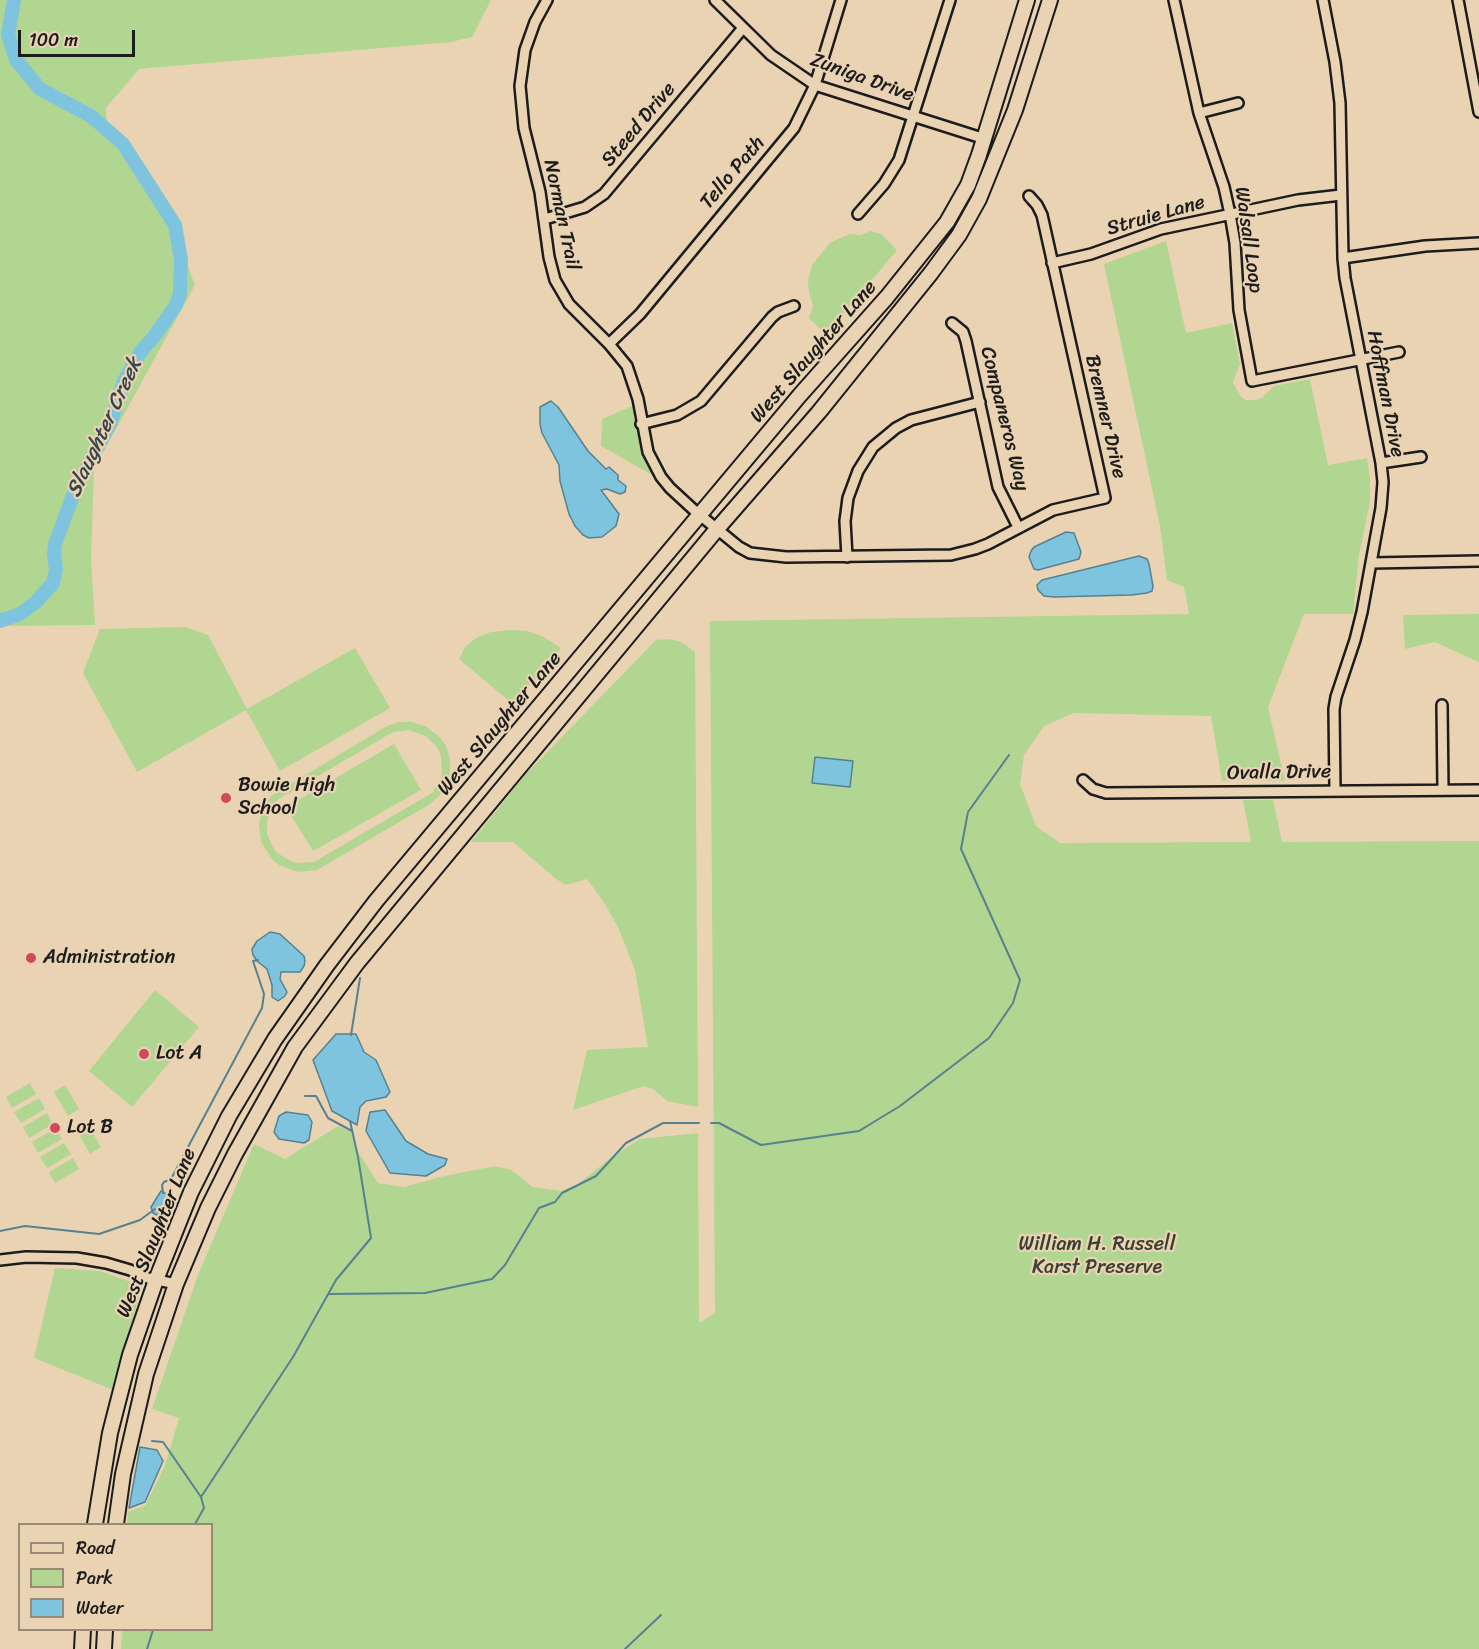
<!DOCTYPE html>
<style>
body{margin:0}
#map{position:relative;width:1479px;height:1649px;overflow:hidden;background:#ead3b2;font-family:Sriracha,sans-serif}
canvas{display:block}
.legend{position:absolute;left:18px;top:1523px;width:195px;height:108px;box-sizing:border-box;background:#ead3b2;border:2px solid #988a76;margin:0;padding:8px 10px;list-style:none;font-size:18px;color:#1c1c1c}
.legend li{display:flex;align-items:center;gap:12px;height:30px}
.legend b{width:30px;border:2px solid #988a76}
.scale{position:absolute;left:18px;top:30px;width:117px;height:27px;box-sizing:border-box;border:3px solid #1c1c1c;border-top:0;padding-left:8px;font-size:18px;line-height:21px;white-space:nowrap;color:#1c1c1c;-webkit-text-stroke:4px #ead3b2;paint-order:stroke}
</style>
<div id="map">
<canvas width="1479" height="1649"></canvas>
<ul class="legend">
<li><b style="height:8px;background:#ead3b2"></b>Road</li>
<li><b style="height:16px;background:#b0d692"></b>Park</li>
<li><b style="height:16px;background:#7fc4df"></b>Water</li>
</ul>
<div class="scale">100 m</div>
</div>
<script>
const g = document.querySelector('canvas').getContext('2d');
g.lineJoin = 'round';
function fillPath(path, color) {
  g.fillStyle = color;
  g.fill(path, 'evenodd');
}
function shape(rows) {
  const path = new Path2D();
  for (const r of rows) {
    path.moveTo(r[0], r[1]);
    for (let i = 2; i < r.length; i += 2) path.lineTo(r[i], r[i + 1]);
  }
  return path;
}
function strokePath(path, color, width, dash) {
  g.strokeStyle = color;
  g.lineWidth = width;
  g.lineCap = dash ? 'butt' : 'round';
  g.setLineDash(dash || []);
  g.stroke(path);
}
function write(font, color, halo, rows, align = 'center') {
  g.font = font + ' Sriracha,sans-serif';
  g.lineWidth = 4.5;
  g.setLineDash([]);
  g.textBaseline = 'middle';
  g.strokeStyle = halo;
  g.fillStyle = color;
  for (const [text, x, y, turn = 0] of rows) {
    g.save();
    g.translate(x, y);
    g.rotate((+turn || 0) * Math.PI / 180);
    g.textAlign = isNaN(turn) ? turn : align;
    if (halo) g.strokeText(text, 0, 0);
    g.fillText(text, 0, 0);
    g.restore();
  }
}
fillPath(shape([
 [0,0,491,0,472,37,451,42,139,69,106,108,107,130,170,220,195,285,94,469,91,559,95,625,0,626],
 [871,231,881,234,897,250,826,335,809,318,813,306,809,293,808,281,812,265,830,243,849,234,860,235],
 [1166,241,1186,333,1232,323,1240,364,1233,383,1241,397,1246,400,1255,400,1262,398,1274,386,1310,379,1328,465,1367,458,1370,478,1370,502,1359,555,1353,614,1304,614,1268,707,1285,781,1238,779,1222,781,1211,716,1074,713,1044,726,1024,755,1020,784,1036,826,1060,843,1251,842,1243,800,1273,800,1282,842,1479,841,1479,1649,121,1649,122,1630,212,1630,212,1524,127,1524,128,1512,145,1506,165,1466,179,1418,152,1409,198,1275,254,1144,285,1159,338,1126,352,1132,358,1152,378,1183,404,1187,444,1176,495,1166,511,1170,533,1187,561,1191,578,1184,612,1157,640,1139,698,1133,699,1323,715,1313,710,621,1189,614,1184,587,1167,580,1160,526,1104,264],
 [632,406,640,449,646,465,654,476,601,446,602,419],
 [1479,614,1479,662,1435,642,1405,649,1403,615],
 [185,627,208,635,247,709,355,648,390,708,280,771,246,710,137,772,83,673,100,629],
 [511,630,527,631,544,637,561,648,514,705,459,659,465,647,476,638,491,632],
 [670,639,681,642,695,652,698,1107,667,1101,653,1089,644,1086,573,1110,587,1050,648,1047,635,970,618,927,603,901,587,879,566,885,556,879,513,842,471,842,526,774,656,640],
 [399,722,412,722,425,726,440,737,447,748,450,760,450,773,447,786,439,796,430,804,317,870,298,872,279,865,272,859,261,842,259,824,263,808,272,795,387,726],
 [408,730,426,736,437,747,441,756,442,776,432,793,314,862,296,863,285,858,275,851,267,834,267,822,270,810,277,800,393,732],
 [394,744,421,790,313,851,286,807],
 [155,990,199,1027,132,1107,89,1071],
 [30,1083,36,1094,12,1108,6,1097],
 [65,1085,79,1109,68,1116,54,1092],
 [39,1098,45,1109,21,1123,14,1112],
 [47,1113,53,1124,29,1138,23,1127],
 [87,1123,101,1147,90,1154,76,1129],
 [56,1128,62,1139,38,1153,32,1142],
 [64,1143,71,1154,47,1168,40,1157],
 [73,1158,79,1169,55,1183,49,1172],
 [55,1268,100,1271,142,1286,113,1390,34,1358]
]), '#b0d692');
const water = shape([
 [551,401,558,407,588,451,606,469,609,467,618,475,618,480,626,486,625,492,620,494,607,489,601,490,619,514,616,526,602,537,589,538,583,535,575,526,569,514,560,481,559,465,542,433,540,424,540,407,551,401],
 [1066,532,1074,533,1081,552,1079,559,1038,570,1034,569,1029,557,1031,551,1034,547,1066,532],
 [1139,556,1147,559,1149,564,1153,586,1152,591,1147,593,1131,595,1054,597,1044,596,1038,590,1037,585,1042,580,1139,556],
 [815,757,853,761,850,787,812,783,815,757],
 [270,932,280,934,304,956,305,961,304,966,300,972,281,972,280,979,287,992,285,996,278,1001,272,997,272,985,267,969,257,961,253,955,252,949,257,941,270,932],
 [336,1034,356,1034,364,1052,376,1060,390,1092,386,1097,366,1101,360,1107,357,1125,332,1111,313,1060,336,1034],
 [385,1110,406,1141,428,1154,447,1159,445,1165,426,1176,390,1173,366,1131,370,1112,385,1110],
 [286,1112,308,1115,312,1122,309,1140,304,1143,279,1139,274,1132,279,1116,286,1112],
 [161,1191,171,1197,164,1215,157,1215,153,1213,151,1207,161,1191],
 [140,1447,157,1450,163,1461,145,1502,129,1508,140,1447]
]);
fillPath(water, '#7fc4df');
strokePath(water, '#578191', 1.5);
strokePath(shape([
 [351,1035,360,978],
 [305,1096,316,1096,328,1118,352,1131],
 [711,1123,719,1123,761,1145,859,1131,900,1106,989,1038,1013,1003,1020,980,961,849,968,812,1009,755],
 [163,1193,162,1185,164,1182,171,1179,262,1008,264,994,253,961,258,960],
 [0,1231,25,1226,99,1234,140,1220,155,1209],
 [329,1294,425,1293,492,1279,505,1265,539,1208,555,1202,562,1193,596,1176,626,1143,663,1123,699,1123],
 [152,1441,163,1442,201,1497],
 [195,1524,204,1508,201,1497,293,1357,336,1280,371,1238,358,1157,350,1121],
 [147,1649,153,1630],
 [625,1649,661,1615]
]), '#578191', 2);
strokePath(shape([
 [0,621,20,614,36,602,53,583,56,570,54,553,55,544,77,485,111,422,124,381,141,351,153,338,176,305,180,293,181,260,175,225,123,144,91,116,40,89,16,60,8,35,14,0]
]), '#7fc4df', 14);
const street = shape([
 [547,0,535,22,525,50,520,86,524,128,540,192,549,257,555,280,569,304,609,344,627,366,638,399,648,452,661,477,670,488,695,511,739,547,750,553,786,557,951,555,975,549,988,544,1053,510,1105,498,1042,215,1037,205,1029,196],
 [715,0,771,55,815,85,985,139],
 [1174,0,1199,113,1224,187,1230,214,1235,243,1239,310,1252,381,1399,352],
 [1323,0,1335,62,1340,103,1343,258,1345,278,1381,463,1383,482,1381,508,1362,612,1355,640,1336,697,1334,709,1335,791],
 [1458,0,1479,112],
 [1199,113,1238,103],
 [858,214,884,184,899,160,950,0],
 [545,219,585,207,604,194,743,28],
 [1343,258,1425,246,1479,243],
 [1052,263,1091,254,1161,229,1298,200,1341,195],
 [952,323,963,332,966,341,998,487,1018,527],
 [609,344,640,314,794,128,815,85,841,0],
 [641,424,677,415,701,401,772,317,778,312,794,306],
 [1381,463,1421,457],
 [847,557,845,521,848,498,858,471,873,447,896,428,911,420,980,402],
 [1371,563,1479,561],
 [1442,705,1443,790],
 [1083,780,1093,789,1106,793,1479,790],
 [0,1260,26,1257,77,1258,106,1263,130,1270,148,1278,176,1284]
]);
const primary = shape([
 [95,1524,110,1433,130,1355,156,1280,191,1192,229,1116,275,1039,327,965,376,901,800,395,887,297,947,222,968,185,979,155,1027,0],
 [116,1524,123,1474,146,1374,176,1284,208,1208,235,1154,295,1047,357,963,717,529,819,412,931,273,959,235,979,199,1015,110,1050,0],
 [82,1649,83,1630],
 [104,1649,105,1630]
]);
strokePath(street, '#1c1c1c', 14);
strokePath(primary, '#1c1c1c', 18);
strokePath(street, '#ead3b2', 9);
strokePath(primary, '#ead3b2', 14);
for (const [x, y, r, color] of [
 [226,798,6,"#d1495b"],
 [31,958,6,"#d1495b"],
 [144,1054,6,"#d1495b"],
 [55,1128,6,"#d1495b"]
]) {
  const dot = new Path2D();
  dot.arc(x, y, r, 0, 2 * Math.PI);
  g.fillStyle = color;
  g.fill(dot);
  strokePath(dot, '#ead3b2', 2);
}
write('20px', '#1c1c1c', '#ead3b2', [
 ["Zuniga Drive",862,78,20],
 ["Steed Drive",639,125,-50],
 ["Tello Path",733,173,-50],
 ["Norman Trail",561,215,78],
 ["Struie Lane",1156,216,-16],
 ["Walsall Loop",1248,240,82],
 ["West Slaughter Lane",814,352,-49],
 ["Hoffman Drive",1385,394,79],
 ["Bremner Drive",1105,417,77],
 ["Companeros Way",1004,419,76],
 ["West Slaughter Lane",500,724,-50],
 ["Ovalla Drive",1279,773,-1],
 ["West Slaughter Lane",157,1233,-68]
]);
write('20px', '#1c1c1c', '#ead3b2', [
 ["Bowie High",238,786],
 ["School",238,809],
 ["Administration",43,958],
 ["Lot A",156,1054],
 ["Lot B",67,1128]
], 'left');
write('20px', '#3a4134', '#ead3b2', [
 ["William H. Russell",1097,1245],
 ["Karst Preserve",1097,1268]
]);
write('italic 21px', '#35464d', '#ead3b2', [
 ["Slaughter Creek",105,428,-65]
]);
</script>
